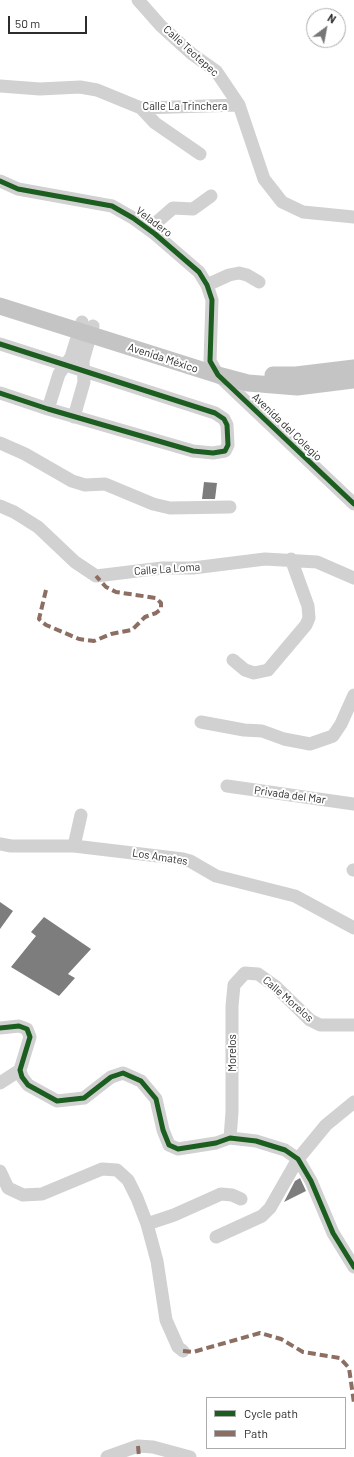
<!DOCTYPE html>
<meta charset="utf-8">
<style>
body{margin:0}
#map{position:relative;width:354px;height:1457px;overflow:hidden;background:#fff;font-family:Barlow,sans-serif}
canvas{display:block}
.legend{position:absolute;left:206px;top:1397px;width:140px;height:52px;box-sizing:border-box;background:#fff;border:1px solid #ababab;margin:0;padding:5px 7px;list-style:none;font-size:12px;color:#2c2c2c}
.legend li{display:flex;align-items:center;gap:8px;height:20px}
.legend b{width:20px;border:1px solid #ababab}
.north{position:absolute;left:306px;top:8px;width:40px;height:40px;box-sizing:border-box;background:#fff;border:1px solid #ababab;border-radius:50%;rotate:32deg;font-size:11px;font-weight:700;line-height:16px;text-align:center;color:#2c2c2c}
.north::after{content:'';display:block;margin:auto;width:14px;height:18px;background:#767676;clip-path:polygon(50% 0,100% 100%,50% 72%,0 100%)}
.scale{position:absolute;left:8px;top:16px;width:79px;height:18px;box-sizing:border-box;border:2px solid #2c2c2c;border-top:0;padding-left:5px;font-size:12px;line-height:14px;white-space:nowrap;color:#2c2c2c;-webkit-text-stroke:3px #fff;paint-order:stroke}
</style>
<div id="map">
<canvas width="354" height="1457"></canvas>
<ul class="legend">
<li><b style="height:5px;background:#1b5e20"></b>Cycle path</li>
<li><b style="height:5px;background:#8d6e63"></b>Path</li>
</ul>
<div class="north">N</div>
<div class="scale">50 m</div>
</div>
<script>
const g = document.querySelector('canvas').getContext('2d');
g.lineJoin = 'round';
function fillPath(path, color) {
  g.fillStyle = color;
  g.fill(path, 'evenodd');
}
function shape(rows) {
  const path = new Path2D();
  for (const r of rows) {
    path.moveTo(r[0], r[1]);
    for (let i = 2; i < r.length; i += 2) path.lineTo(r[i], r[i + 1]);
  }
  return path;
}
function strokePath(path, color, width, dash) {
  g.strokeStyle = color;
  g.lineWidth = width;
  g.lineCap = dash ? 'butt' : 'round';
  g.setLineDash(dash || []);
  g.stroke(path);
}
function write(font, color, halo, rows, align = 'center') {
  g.font = font + ' Barlow,sans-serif';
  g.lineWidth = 4;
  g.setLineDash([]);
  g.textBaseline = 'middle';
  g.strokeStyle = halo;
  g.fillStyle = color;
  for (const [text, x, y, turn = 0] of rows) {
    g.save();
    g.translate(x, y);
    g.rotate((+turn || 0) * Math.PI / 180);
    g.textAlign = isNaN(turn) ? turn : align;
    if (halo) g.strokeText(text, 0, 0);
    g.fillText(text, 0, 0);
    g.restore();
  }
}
fillPath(shape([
 [204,482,217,483,215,499,202,499],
 [0,902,13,911,0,929],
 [44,917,91,949,68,974,75,978,59,996,11,967,36,936,31,932],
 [300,1178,306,1191,284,1202,295,1181]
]), '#7d7d7d');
strokePath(shape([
 [138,0,161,26,192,54,216,71,239,105,264,179,282,202,303,212,354,217],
 [0,86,40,89,80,87,97,90,141,108,239,105],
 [141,108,155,123,200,154],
 [0,181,18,189,112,206,133,218,155,234,199,272,207,285,212,300,210,361,218,375,354,504],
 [149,229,173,208,193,209,211,196],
 [207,285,229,275,239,273,247,275,259,282],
 [0,344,215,413,224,419,227,425,228,445,225,451,213,453,193,451,48,409,0,393],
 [48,409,59,374,71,357,82,322],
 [74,417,84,382,83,361,93,326],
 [0,443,25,454,72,481,85,485,105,484,153,504,170,508,230,507],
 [0,506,14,512,38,527,75,562,96,576,162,568,193,568,265,559,317,562,354,578],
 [233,660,245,670,254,673,268,670,306,625,309,618,308,606,291,559],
 [201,722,244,730,262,731,284,739,310,744,333,736,341,724,354,695],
 [227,786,354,804],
 [0,844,11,846,74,846,183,859,190,861,216,876,295,896,354,928],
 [74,846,81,815],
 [353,870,354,870],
 [0,1028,19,1026,27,1029,30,1037,20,1070,22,1077,28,1085,57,1101,84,1098,111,1077,123,1073,141,1081,156,1099,163,1130,169,1145,178,1149,216,1143,230,1138,256,1141,285,1150,298,1159,311,1181,333,1233,354,1267],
 [0,1083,20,1070],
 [230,1138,232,1112,232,1006,234,985,245,973,258,974,275,986,310,1020,320,1025,354,1025],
 [0,1171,8,1188,23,1195,42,1194,102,1169,117,1170,128,1180,137,1198,147,1224,157,1261,166,1320,178,1347,183,1351],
 [147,1224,174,1215,221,1194,232,1195,241,1199],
 [216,1237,262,1216,270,1208,298,1159,326,1125,354,1102],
 [107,1457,138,1446,153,1447,190,1457]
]), '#d1d1d1', 13);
strokePath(shape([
 [0,306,218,375,248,383,297,387,354,380],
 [273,375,296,375,354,368]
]), '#c4c4c4', 17);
strokePath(shape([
 [46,590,39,619,46,625,79,639,94,641,111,634,132,630,145,617,156,613,161,609,161,603,156,598,116,592,106,587,96,576],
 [183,1351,193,1352,260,1333,281,1339,303,1352,340,1358,349,1368,354,1403],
 [138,1446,139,1457]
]), '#8d6e63', 4, [8, 4]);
strokePath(shape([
 [0,181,18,189,112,206,133,218,155,234,199,272,207,285,212,300,210,361,218,375,354,504],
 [0,344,215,413,224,419,227,425,228,445,225,451,213,453,193,451,48,409,0,393],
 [0,1028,19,1026,27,1029,30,1037,20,1070,22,1077,28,1085,57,1101,84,1098,111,1077,123,1073,141,1081,156,1099,163,1130,169,1145,178,1149,216,1143,230,1138,256,1141,285,1150,298,1159,311,1181,333,1233,354,1267]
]), '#1b5e20', 5);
write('11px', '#2c2c2c', '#fff', [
 ["Calle Teotepec",191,51,42],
 ["Calle La Trinchera",185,106],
 ["Veladero",154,222,37],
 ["Avenida México",163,358,18],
 ["Avenida del Colegio",287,427,44],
 ["Calle La Loma",167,569,-4],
 ["Privada del Mar",290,795,8],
 ["Los Amates",160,857,9],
 ["Calle Morelos",288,999,41],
 ["Morelos",232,1053,-90]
]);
</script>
